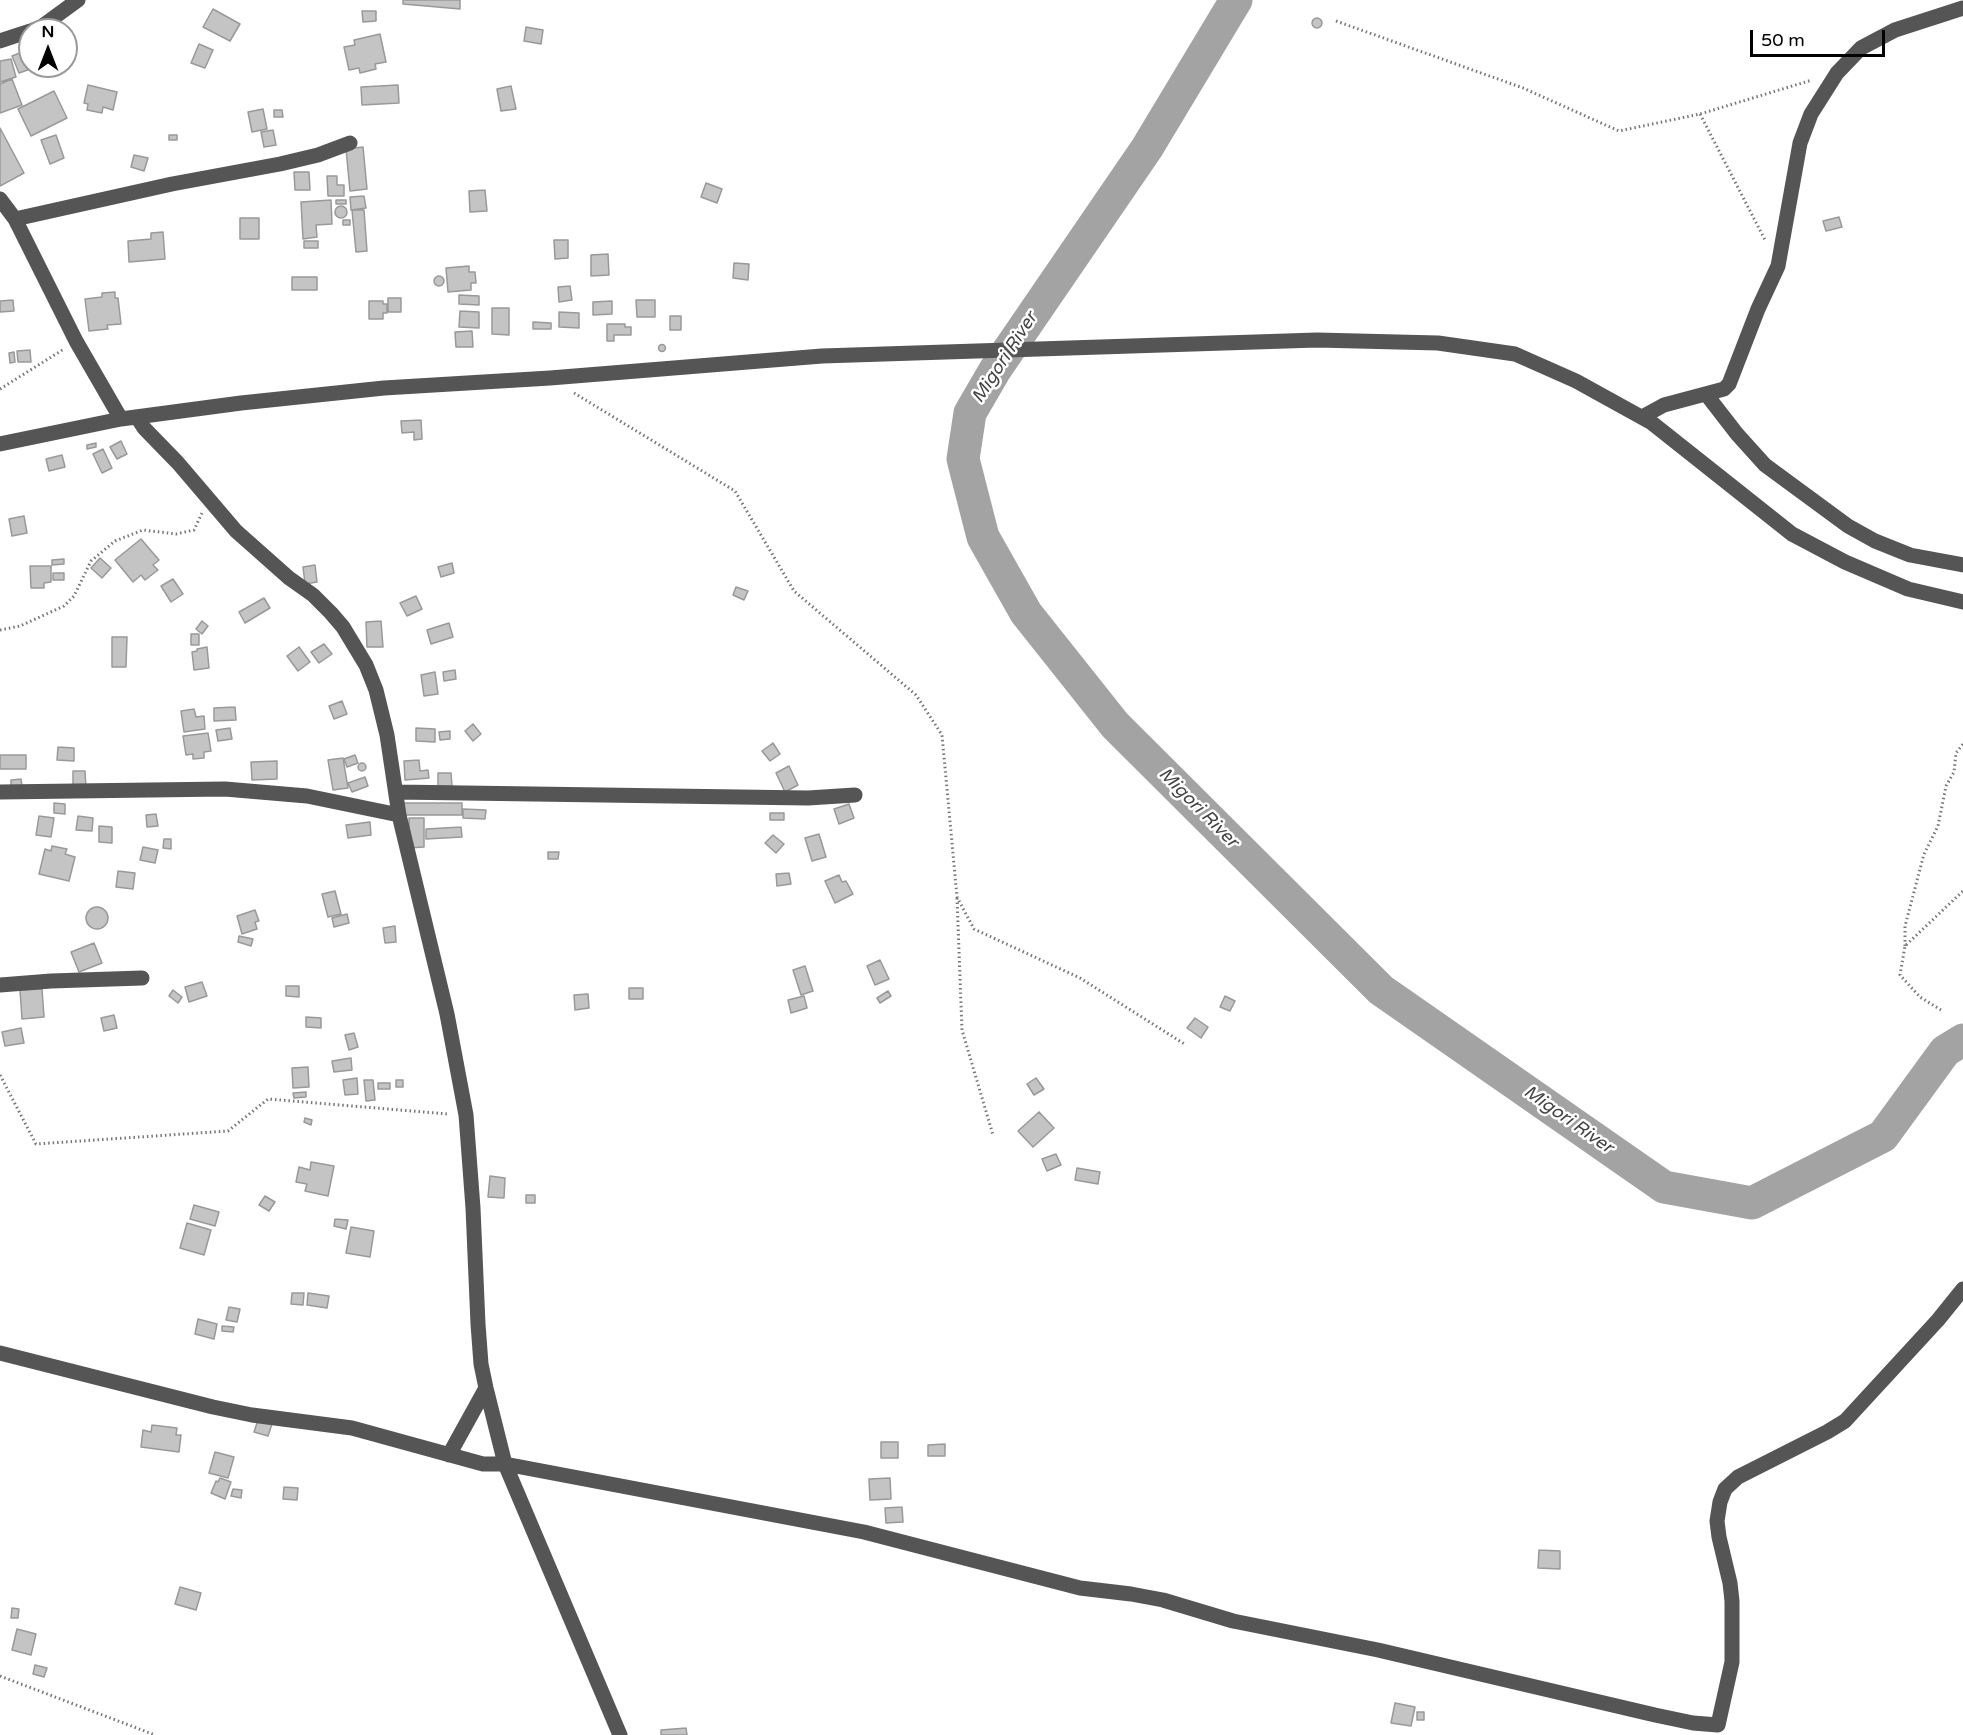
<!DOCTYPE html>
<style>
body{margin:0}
#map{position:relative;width:1963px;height:1735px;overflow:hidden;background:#fff;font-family:"Varela Round",sans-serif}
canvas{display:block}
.north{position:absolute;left:18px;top:18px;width:60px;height:60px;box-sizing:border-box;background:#fff;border:2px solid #999;border-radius:50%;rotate:0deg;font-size:16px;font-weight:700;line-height:24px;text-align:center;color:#000}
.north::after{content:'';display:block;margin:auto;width:21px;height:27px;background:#000;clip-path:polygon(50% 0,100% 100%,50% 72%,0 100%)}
.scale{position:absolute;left:1750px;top:30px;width:135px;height:27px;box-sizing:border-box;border:3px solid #000;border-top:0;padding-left:8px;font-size:18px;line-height:21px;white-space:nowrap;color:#000;-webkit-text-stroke:4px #fff;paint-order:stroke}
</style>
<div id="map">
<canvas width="1963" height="1735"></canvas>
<div class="north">N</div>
<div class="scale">50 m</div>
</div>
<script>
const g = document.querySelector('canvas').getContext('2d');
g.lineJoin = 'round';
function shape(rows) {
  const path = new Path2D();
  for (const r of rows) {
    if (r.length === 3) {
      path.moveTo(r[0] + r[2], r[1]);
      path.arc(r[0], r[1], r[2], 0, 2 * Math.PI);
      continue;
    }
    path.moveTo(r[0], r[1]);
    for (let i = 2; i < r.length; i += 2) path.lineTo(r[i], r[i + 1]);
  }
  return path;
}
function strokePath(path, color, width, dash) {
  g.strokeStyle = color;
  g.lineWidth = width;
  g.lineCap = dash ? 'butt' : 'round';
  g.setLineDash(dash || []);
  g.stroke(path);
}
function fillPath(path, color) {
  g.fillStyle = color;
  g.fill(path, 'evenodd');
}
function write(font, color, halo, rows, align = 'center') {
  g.font = font + ' "Varela Round",sans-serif';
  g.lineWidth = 5;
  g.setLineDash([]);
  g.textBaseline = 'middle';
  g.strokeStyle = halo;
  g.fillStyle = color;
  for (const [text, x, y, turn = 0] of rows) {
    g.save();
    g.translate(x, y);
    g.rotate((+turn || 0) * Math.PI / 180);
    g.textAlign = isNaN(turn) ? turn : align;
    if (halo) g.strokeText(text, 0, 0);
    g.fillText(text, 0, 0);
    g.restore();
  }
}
strokePath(shape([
 [1236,0,1147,148,995,370,970,413,963,459,983,537,1026,613,1115,725,1381,990,1664,1187,1752,1203,1883,1136,1945,1051,1963,1040]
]), '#a3a3a3', 33);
const building = shape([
 [403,0,460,0,460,9,403,4,403,0],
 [213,9,240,24,230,41,203,27,213,9],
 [362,11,376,11,376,21,363,22,362,11],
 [1317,23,5],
 [526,27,543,30,541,44,524,41,526,27],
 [380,34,386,62,375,64,376,69,360,73,359,68,349,70,344,47,355,45,354,40,380,34],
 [199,44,213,50,205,68,191,63,199,44],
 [30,49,30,66,39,66,19,73,12,56,30,49],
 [11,59,16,77,0,82,0,61,11,59],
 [12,79,22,105,0,113,0,84,12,79],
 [88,85,117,92,113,110,103,107,102,113,87,110,88,104,84,103,88,85],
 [398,85,399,103,362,105,361,87,398,85],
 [511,86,516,109,501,111,497,89,511,86],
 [54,91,67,118,31,136,18,109,54,91],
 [263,109,267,129,252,132,248,112,263,109],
 [274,110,282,110,283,117,274,117,274,110],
 [0,128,24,173,0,186,0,128],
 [273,130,276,145,264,147,261,132,273,130],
 [56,135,64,158,50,164,41,140,56,135],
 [169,135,177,135,177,140,169,140,169,135],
 [363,147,367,189,350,191,346,149,363,147],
 [134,155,148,158,144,171,131,167,134,155],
 [294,172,309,172,310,190,295,190,294,172],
 [327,176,337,176,337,185,344,185,344,196,328,196,327,176],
 [706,183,722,189,717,203,701,197,706,183],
 [485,190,487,211,470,212,469,191,485,190],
 [364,196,366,208,351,210,350,197,364,196],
 [331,200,332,224,316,225,317,237,303,239,301,202,331,200],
 [336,200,346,200,346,204,336,204,336,200],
 [341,212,6],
 [352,210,364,210,367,251,356,252,352,210],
 [1839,217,1842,227,1826,231,1823,221,1839,217],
 [240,218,259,218,259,239,240,239,240,218],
 [343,220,350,220,350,225,343,225,343,220],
 [163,232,165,259,129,262,128,241,151,239,151,233,163,232],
 [554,240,568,240,568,258,555,259,554,240],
 [304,241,318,241,318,248,304,248,304,241],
 [608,254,609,275,591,276,591,255,608,254],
 [734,263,749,264,748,280,733,278,734,263],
 [469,266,469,272,475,272,476,283,471,283,471,290,448,292,446,268,469,266],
 [439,281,5],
 [292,277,317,277,317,290,292,290,292,277],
 [570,286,572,300,559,302,558,287,570,286],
 [115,292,115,298,118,298,121,324,107,325,108,329,89,331,85,299,102,297,102,293,115,292],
 [459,295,479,296,479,305,459,304,459,295],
 [388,298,401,298,401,312,388,312,388,298],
 [13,300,14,311,0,312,0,301,13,300],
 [636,300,655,300,655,317,637,317,636,300],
 [369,301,383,301,383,304,387,304,387,313,383,313,383,319,369,319,369,301],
 [612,301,612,314,593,315,593,302,612,301],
 [492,308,509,308,509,335,492,334,492,308],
 [460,311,479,312,479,328,459,327,460,311],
 [559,312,579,313,579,328,559,327,559,312],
 [670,316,681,316,681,330,670,330,670,316],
 [533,322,551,323,551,329,533,329,533,322],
 [607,324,625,324,625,327,631,327,631,335,614,335,614,341,607,341,607,324],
 [472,331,473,347,456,347,455,332,472,331],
 [662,348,3.5],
 [30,350,31,362,18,362,17,351,30,350],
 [14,352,15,362,10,363,9,353,14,352],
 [421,420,422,439,414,440,414,432,402,433,401,421,421,420],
 [121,441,127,454,117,459,110,447,121,441],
 [96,443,96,447,87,449,87,445,96,443],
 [103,449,112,468,102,473,93,454,103,449],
 [62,455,65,467,49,471,46,459,62,455],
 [24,516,27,533,12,536,9,519,24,516],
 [141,539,159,560,153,565,158,570,145,580,141,575,133,582,115,560,141,539],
 [100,558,111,568,102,578,91,568,100,558],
 [64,559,64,564,52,565,52,560,64,559],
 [452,563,454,573,441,577,438,567,452,563],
 [315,565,317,582,305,584,303,567,315,565],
 [30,566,51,566,51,582,44,583,44,588,31,588,30,566],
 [53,573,64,573,64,580,53,580,53,573],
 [173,579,183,594,171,602,161,586,173,579],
 [736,587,748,591,744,600,733,595,736,587],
 [416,596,422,609,407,616,400,603,416,596],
 [264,598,270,608,245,623,239,612,264,598],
 [202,621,208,626,202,634,196,629,202,621],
 [381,621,383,647,367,647,366,622,381,621],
 [449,623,453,637,431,644,427,630,449,623],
 [191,634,199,634,199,645,191,645,191,634],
 [112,637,127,637,126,667,112,667,112,637],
 [324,644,332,654,319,663,311,652,324,644],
 [207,647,209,668,194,670,192,652,197,651,197,649,207,647],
 [299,647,310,662,298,671,287,656,299,647],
 [455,670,456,679,444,681,443,672,455,670],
 [435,672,438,694,424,696,421,675,435,672],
 [342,701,347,714,334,719,329,706,342,701],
 [235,707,236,720,214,721,214,708,235,707],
 [194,709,196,717,204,716,205,729,184,732,181,711,194,709],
 [473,724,481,734,473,741,465,731,473,724],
 [230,728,232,739,218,741,216,730,230,728],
 [416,728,435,729,435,742,416,741,416,728],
 [450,731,450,739,440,740,439,732,450,731],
 [208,733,211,751,204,752,204,758,193,759,193,754,186,755,183,736,208,733],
 [773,743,780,754,770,761,762,751,773,743],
 [58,747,74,748,74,761,57,760,58,747],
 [0,755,26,755,26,769,0,769,0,755],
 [355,755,358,763,347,767,344,759,355,755],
 [343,758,348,788,333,790,328,760,343,758],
 [419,760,420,771,428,770,429,778,405,780,404,761,419,760],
 [277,761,277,779,252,780,251,762,277,761],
 [362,767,4],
 [789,766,798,785,785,792,776,773,789,766],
 [73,771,85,771,86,788,73,788,73,771],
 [438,773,451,773,452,786,438,786,438,773],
 [365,777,368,786,352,792,348,783,365,777],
 [21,779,22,786,11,787,11,780,21,779],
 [54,803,65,804,65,814,54,813,54,803],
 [401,803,462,803,462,815,401,815,401,803],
 [849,804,854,818,839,824,834,809,849,804],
 [463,809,486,810,485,819,463,818,463,809],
 [770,813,784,813,784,820,770,820,770,813],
 [156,814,158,826,147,827,146,815,156,814],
 [39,816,54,818,51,837,36,835,39,816],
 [78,816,93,818,92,831,76,830,78,816],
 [409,818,424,818,424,847,409,848,409,818],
 [370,822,371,835,348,838,346,825,370,822],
 [99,826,112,827,112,843,99,842,99,826],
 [461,827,462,837,426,839,426,829,461,827],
 [819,834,826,857,812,861,805,838,819,834],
 [773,835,784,844,776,853,765,843,773,835],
 [164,839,171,839,171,849,163,848,164,839],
 [52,846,67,849,65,854,75,857,69,881,39,874,45,849,51,851,52,846],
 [143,847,158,850,155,863,140,860,143,847],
 [548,852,559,852,558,859,548,859,548,852],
 [118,871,135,873,133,889,116,887,118,871],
 [789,873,791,884,777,886,776,874,789,873],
 [839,875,842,882,846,881,853,894,835,903,825,881,839,875],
 [335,891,341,914,328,917,322,894,335,891],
 [97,918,11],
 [255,910,259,921,255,922,257,929,242,934,237,916,255,910],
 [347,914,349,923,334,927,332,918,347,914],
 [395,926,396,942,385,943,383,928,395,926],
 [239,936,253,939,251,946,238,942,239,936],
 [94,943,102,963,79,972,71,952,94,943],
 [880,960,889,979,875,985,867,966,880,960],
 [805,966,813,991,801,995,793,970,805,966],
 [202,982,207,996,189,1002,185,987,202,982],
 [286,986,299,986,299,997,286,996,286,986],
 [629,988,643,988,643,999,629,999,629,988],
 [42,989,44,1017,22,1019,20,990,42,989],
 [173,990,182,997,178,1003,169,996,173,990],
 [888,991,891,996,880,1003,877,998,888,991],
 [588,994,589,1008,575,1010,574,995,588,994],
 [804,996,807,1008,791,1013,788,1000,804,996],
 [1225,996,1235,1001,1230,1011,1220,1007,1225,996],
 [114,1015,117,1028,104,1031,101,1018,114,1015],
 [306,1017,321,1018,321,1028,306,1027,306,1017],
 [1195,1018,1208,1027,1201,1038,1187,1028,1195,1018],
 [21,1028,24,1043,5,1046,2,1032,21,1028],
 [354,1033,358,1047,349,1050,345,1035,354,1033],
 [351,1058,352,1070,334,1072,332,1061,351,1058],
 [308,1067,309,1087,293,1088,292,1068,308,1067],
 [357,1078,358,1094,345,1095,343,1080,357,1078],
 [1036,1078,1044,1089,1034,1095,1027,1084,1036,1078],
 [364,1080,373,1080,375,1100,366,1101,364,1080],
 [396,1080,403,1080,403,1087,396,1087,396,1080],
 [378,1083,390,1083,390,1089,378,1089,378,1083],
 [306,1092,306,1097,294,1098,293,1093,306,1092],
 [1039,1112,1054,1128,1033,1147,1018,1131,1039,1112],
 [305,1118,312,1120,311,1125,304,1122,305,1118],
 [1056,1154,1061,1165,1047,1171,1042,1159,1056,1154],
 [311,1162,334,1166,328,1196,305,1191,307,1184,296,1182,299,1167,310,1170,311,1162],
 [1077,1168,1100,1172,1098,1184,1075,1180,1077,1168],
 [490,1176,505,1178,504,1198,488,1197,490,1176],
 [526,1195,535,1195,535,1203,526,1203,526,1195],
 [265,1196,275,1202,269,1211,259,1205,265,1196],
 [194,1205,219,1212,215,1226,190,1219,194,1205],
 [335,1219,348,1220,346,1229,334,1226,335,1219],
 [187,1223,211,1230,204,1255,180,1248,187,1223],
 [351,1227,374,1231,370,1257,346,1253,351,1227],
 [292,1293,304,1293,303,1305,291,1304,292,1293],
 [308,1293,329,1296,327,1308,307,1305,308,1293],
 [229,1307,240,1309,237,1322,226,1320,229,1307],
 [198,1319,217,1324,214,1339,195,1334,198,1319],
 [222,1326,234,1327,233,1332,222,1331,222,1326],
 [258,1420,272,1424,268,1436,254,1432,258,1420],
 [152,1425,177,1428,176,1435,181,1435,179,1452,141,1447,143,1430,151,1432,152,1425],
 [881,1442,898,1442,898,1458,881,1458,881,1442],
 [945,1444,945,1456,928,1456,928,1445,945,1444],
 [215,1452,234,1457,228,1478,209,1473,215,1452],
 [220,1478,231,1482,225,1499,211,1493,216,1481,218,1482,220,1478],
 [890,1478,891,1499,870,1500,869,1479,890,1478],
 [284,1487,298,1488,297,1500,283,1499,284,1487],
 [233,1489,242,1490,241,1498,231,1496,233,1489],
 [902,1507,903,1522,886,1523,885,1508,902,1507],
 [1539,1550,1560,1551,1560,1569,1538,1568,1539,1550],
 [180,1587,201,1593,196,1610,175,1604,180,1587],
 [12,1608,19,1609,18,1618,11,1618,12,1608],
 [17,1629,36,1634,31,1655,12,1650,17,1629],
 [35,1665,47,1668,44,1677,33,1674,35,1665],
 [1395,1703,1415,1707,1411,1726,1391,1723,1395,1703],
 [1417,1712,1424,1712,1424,1720,1417,1720,1417,1712],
 [686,1728,687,1735,661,1735,661,1730,686,1728]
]);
fillPath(building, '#c4c4c4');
strokePath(building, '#999', 1.5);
strokePath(shape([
 [1336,21,1523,88,1619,131,1700,114,1812,80],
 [1700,114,1765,240],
 [0,389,64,349],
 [574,393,735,491,794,591,916,695,942,735,957,897,974,929,1080,978,1186,1045],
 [0,630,20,626,64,606,74,596,91,561,115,541,143,530,176,534,194,530,202,513],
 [957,898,962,1030,993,1135],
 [1905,946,1905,926,1924,854,1938,826,1946,786,1954,772,1956,753,1963,744],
 [1941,1010,1920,997,1900,975,1905,946,1963,891],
 [0,1075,36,1144,228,1131,268,1099,448,1114],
 [0,1676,155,1735]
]), '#777', 3, [1.5, 3]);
strokePath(shape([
 [33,30,41,27,78,0],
 [0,41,30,31],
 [0,199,15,219,76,341,121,419],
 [15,219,172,184,280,164,318,155,350,143],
 [1706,394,1737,434,1765,465,1848,526,1875,541,1910,555,1963,565],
 [137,417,144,428,178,463,236,531,289,578,313,595,331,613,343,627,366,665,376,690,387,735,399,815,447,1014,466,1115,473,1208,478,1324,481,1364,486,1388,505,1464,620,1735],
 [1642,417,1664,405,1724,389,1729,384,1758,309,1778,266,1800,143,1811,114,1837,73,1861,48,1895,30,1963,8],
 [0,444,121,419,241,403,384,388,550,378,822,356,1317,340,1438,343,1515,354,1576,381,1652,423,1792,534,1845,562,1908,589,1963,602],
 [0,792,225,789,307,796,399,815],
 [396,792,808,798,855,795],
 [0,985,51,981,142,978],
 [0,1353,213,1407,252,1415,352,1428,483,1464,505,1464,864,1532,1080,1588,1131,1594,1163,1600,1233,1621,1378,1650,1655,1715,1693,1723,1718,1725,1732,1662,1732,1601,1730,1583,1719,1537,1717,1521,1720,1502,1725,1489,1738,1477,1827,1432,1845,1421,1938,1320,1963,1289],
 [449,1455,486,1388]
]), '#555', 15);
write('italic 18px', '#444', '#fff', [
 ["Migori River",1005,358,-57],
 ["Migori River",1198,808,45],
 ["Migori River",1568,1120,35]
]);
</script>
